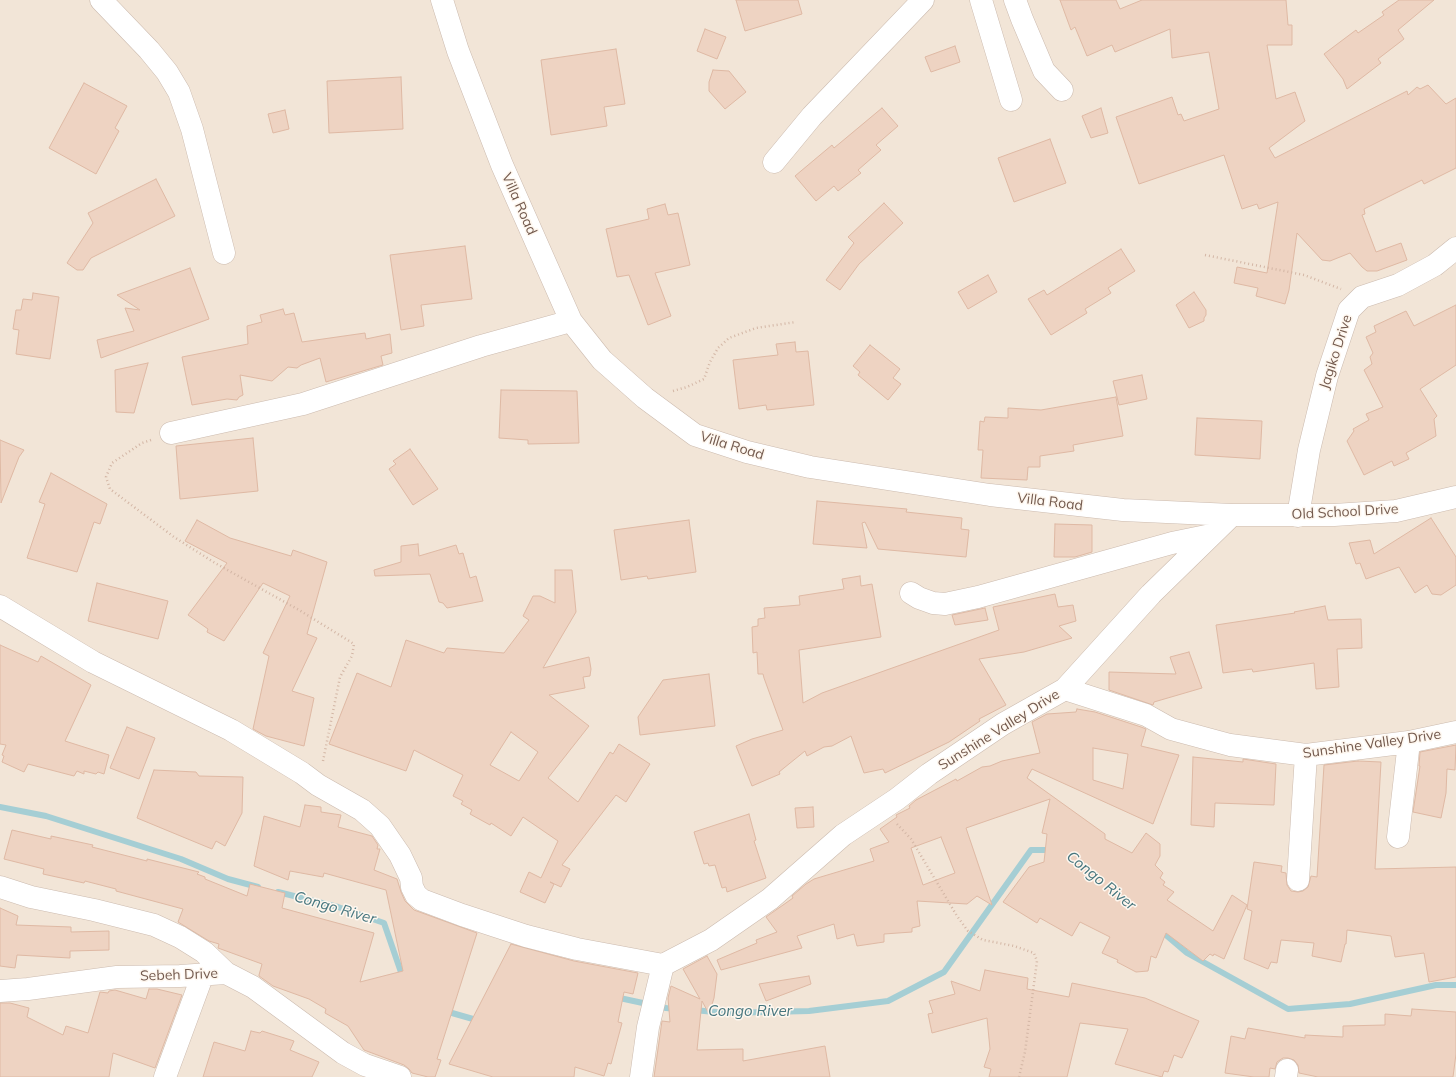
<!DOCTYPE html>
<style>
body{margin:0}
canvas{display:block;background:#fbf3e8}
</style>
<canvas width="1456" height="1077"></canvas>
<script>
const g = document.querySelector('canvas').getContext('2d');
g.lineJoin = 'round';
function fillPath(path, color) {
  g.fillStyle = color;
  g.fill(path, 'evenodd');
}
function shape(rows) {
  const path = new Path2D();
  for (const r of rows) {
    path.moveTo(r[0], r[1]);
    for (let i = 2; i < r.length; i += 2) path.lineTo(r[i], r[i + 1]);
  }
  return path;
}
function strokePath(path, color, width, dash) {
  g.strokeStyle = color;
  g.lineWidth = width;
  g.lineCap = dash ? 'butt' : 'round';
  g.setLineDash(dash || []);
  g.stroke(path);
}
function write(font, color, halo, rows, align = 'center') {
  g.font = font + ' Mulish,sans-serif';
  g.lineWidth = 3;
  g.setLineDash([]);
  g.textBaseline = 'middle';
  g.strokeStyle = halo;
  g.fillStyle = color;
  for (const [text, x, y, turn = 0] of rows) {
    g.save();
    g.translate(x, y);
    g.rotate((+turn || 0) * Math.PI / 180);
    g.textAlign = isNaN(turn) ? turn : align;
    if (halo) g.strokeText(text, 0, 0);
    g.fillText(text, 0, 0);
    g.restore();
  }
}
fillPath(shape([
 [0,0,1456,0,1456,1077,0,1077]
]), '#f2e5d7');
strokePath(shape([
 [0,807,46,816,181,859,228,879,258,887],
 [278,892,338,907,384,923,403,978],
 [1160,930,1187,953,1288,1009,1350,1004,1436,985,1456,985],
 [615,997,666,1008,677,1009],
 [694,1010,725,1013,809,1011,888,1001,944,972,1031,850,1052,850],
 [445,1011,480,1021]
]), '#a5ced4', 6);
const building = shape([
 [736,0,798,0,802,14,745,31,736,0],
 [1060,0,1116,0,1120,9,1142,0,1286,0,1288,25,1292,25,1292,45,1267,45,1276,99,1295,92,1305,121,1269,148,1275,158,1407,91,1408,95,1417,87,1420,89,1428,85,1446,104,1456,98,1456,168,1424,184,1422,180,1364,209,1365,214,1362,215,1376,252,1401,243,1407,260,1377,271,1367,271,1362,267,1350,253,1330,261,1322,260,1297,233,1289,290,1285,304,1256,296,1258,288,1234,283,1237,267,1267,273,1278,202,1259,209,1257,204,1242,209,1224,155,1139,184,1116,117,1172,97,1178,115,1181,114,1184,121,1219,109,1209,52,1172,58,1170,29,1115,52,1112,45,1087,56,1075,27,1071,30,1060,0],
 [1399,0,1434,0,1398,30,1404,39,1378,59,1381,63,1347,89,1343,79,1324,54,1356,30,1358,33,1384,15,1382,12,1399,0],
 [705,29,726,37,717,59,697,51,705,29],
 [955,46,960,62,931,72,925,57,955,46],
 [616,49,625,104,604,107,607,126,551,135,541,60,616,49],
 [713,70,729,71,746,92,725,109,709,91,709,82,713,70],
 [401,77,403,129,329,133,327,81,401,77],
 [84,83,127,106,115,128,119,131,96,174,49,148,84,83],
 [882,108,898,126,876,145,881,150,858,170,861,173,838,191,834,186,816,201,795,176,832,145,834,148,882,108],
 [1101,108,1108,133,1091,138,1082,116,1101,108],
 [285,110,289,129,273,133,268,114,285,110],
 [1050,139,1066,183,1014,202,998,158,1050,139],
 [156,179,175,216,91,258,83,270,77,270,67,263,93,223,88,213,156,179],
 [884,203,903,223,859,264,840,290,826,280,854,243,848,237,884,203],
 [665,204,668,215,678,213,690,265,655,273,671,316,648,325,629,275,617,277,606,229,649,219,647,209,665,204],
 [465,246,472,299,421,305,424,326,401,330,390,255,465,246],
 [1121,249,1135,271,1108,288,1111,293,1085,309,1087,313,1051,335,1028,299,1044,290,1047,295,1121,249],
 [190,268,209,319,101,358,97,340,134,331,125,308,140,310,117,295,190,268],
 [988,275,997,292,968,309,958,292,988,275],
 [1194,292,1206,310,1206,315,1204,318,1204,321,1189,328,1176,305,1194,292],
 [33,293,59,297,50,359,16,354,19,330,13,329,16,310,21,310,23,299,32,300,33,293],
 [1456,305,1456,365,1420,389,1437,416,1434,419,1436,436,1406,453,1409,459,1394,466,1392,461,1364,475,1347,441,1354,431,1353,429,1369,420,1366,414,1383,407,1364,370,1372,364,1370,357,1373,353,1366,337,1376,332,1374,326,1406,311,1414,326,1456,305],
 [283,309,285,315,294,313,302,342,365,333,366,339,390,334,392,353,381,356,383,365,326,382,320,358,301,365,297,368,288,367,272,381,240,375,243,395,239,397,237,400,227,399,192,405,182,357,248,344,247,326,262,322,260,315,283,309],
 [795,342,796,352,808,351,814,405,767,410,766,405,739,409,733,360,778,355,776,344,795,342],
 [870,345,900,369,893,378,901,384,888,400,858,375,860,372,853,366,870,345],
 [148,363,134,413,116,412,115,370,148,363],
 [1142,375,1147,399,1119,405,1113,381,1142,375],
 [501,390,577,391,579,443,528,444,528,440,499,438,501,390],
 [1116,397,1123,436,1073,445,1074,451,1040,456,1040,467,1028,467,1027,480,981,478,983,450,978,450,980,421,984,422,985,417,1008,418,1008,408,1041,410,1116,397],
 [1197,418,1262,421,1260,459,1195,455,1197,418],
 [253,438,258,491,180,499,176,446,253,438],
 [0,440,24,450,19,457,1,503,0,440],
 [410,449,438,489,413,505,389,469,396,464,393,461,410,449],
 [51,473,107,504,100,524,94,522,77,572,27,558,45,504,39,502,51,473],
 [817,501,907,509,906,512,962,518,961,529,969,530,966,557,878,549,865,522,862,523,867,548,813,544,817,501],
 [1431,518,1456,557,1456,585,1441,595,1432,594,1427,585,1415,593,1399,567,1366,579,1360,563,1356,564,1349,543,1370,540,1374,554,1431,518],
 [197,520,230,538,291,556,293,550,327,562,307,634,317,638,292,691,314,698,304,746,266,736,253,729,269,656,263,653,290,596,263,583,224,641,207,632,208,629,188,615,227,563,185,541,197,520],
 [689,520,696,572,648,579,647,576,621,580,614,530,689,520],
 [1055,524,1092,525,1092,552,1075,557,1054,557,1055,524],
 [418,544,419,556,456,545,459,554,463,553,470,578,476,576,483,601,447,608,443,603,439,602,430,574,375,576,374,570,401,562,401,546,418,544],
 [555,570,572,570,576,612,543,668,589,657,591,669,590,676,583,677,585,688,549,695,589,726,548,778,578,802,610,752,613,754,619,744,650,764,626,802,616,795,562,865,570,869,561,887,550,882,554,884,545,903,520,892,529,872,541,878,558,841,523,817,511,836,491,823,490,825,470,814,472,810,461,804,463,801,453,796,463,775,414,750,406,771,329,744,357,673,391,687,406,640,444,653,447,648,504,653,529,620,523,616,533,596,540,596,555,603,555,570],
 [511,732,538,752,519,781,490,765,511,732],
 [860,576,861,586,872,584,881,637,799,650,803,703,822,693,999,630,993,607,1055,594,1058,607,1073,605,1076,621,1059,626,1072,638,1024,652,979,659,1006,705,979,719,980,721,949,742,885,773,883,769,864,773,851,736,832,746,824,747,807,756,805,751,779,772,780,774,752,786,736,746,752,739,783,730,764,678,763,674,758,674,757,652,753,653,752,627,758,626,758,619,765,618,764,608,800,605,799,596,844,589,842,579,860,576],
 [97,583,168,601,158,639,88,621,97,583],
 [1325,606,1328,620,1361,619,1362,648,1337,649,1339,687,1316,689,1314,663,1253,672,1252,669,1223,673,1216,625,1295,613,1294,612,1325,606],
 [985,608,988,620,955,625,952,615,985,608],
 [0,645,38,662,41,656,91,685,65,741,109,755,104,774,98,772,96,774,84,771,84,774,77,771,74,776,28,764,24,772,2,762,4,756,2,755,6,745,0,744,0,645],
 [1189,652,1202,688,1154,702,1153,705,1109,690,1109,672,1176,674,1170,657,1189,652],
 [709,674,715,726,640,735,638,717,663,680,709,674],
 [1077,709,1095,712,1141,727,1146,729,1141,746,1179,755,1153,824,1032,769,1027,778,1105,834,1105,839,1132,853,1146,833,1160,844,1160,856,1155,865,1163,873,1160,878,1165,882,1163,885,1174,892,1167,900,1213,931,1232,895,1247,905,1224,959,1214,954,1213,956,1210,954,1203,961,1166,933,1156,958,1151,956,1148,971,1136,972,1117,962,1118,960,1102,953,1110,937,1080,922,1072,936,1040,918,1037,923,1003,902,1029,867,1044,862,1047,834,1042,833,1050,799,966,828,992,905,977,896,967,904,917,901,920,926,912,928,912,932,884,934,884,942,857,946,854,934,837,939,834,924,797,936,802,948,721,970,717,960,757,943,756,940,777,932,766,917,793,898,792,896,806,884,814,879,874,861,870,849,889,842,880,829,897,817,896,815,910,808,909,806,916,800,956,779,957,781,982,767,990,766,1002,761,1040,753,1032,722,1047,714,1076,712,1077,709],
 [1093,748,1128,754,1123,789,1093,780,1093,748],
 [941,837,955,873,923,885,911,848,941,837],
 [127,727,155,738,139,779,110,768,127,727],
 [1456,745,1455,770,1447,769,1446,793,1441,818,1413,812,1420,766,1419,766,1420,752,1456,745],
 [1193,757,1243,762,1243,759,1276,764,1274,805,1215,803,1214,827,1191,825,1193,757],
 [1358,761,1381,762,1375,869,1456,867,1456,977,1429,982,1424,953,1395,957,1391,936,1347,930,1346,944,1345,944,1341,962,1312,956,1314,943,1281,940,1277,963,1271,962,1268,969,1244,959,1252,911,1247,909,1254,862,1282,866,1281,872,1286,873,1287,885,1291,891,1298,892,1303,891,1308,887,1311,876,1317,877,1324,765,1358,761],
 [154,770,196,772,199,776,243,777,242,813,225,846,216,841,212,849,137,818,154,770],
 [305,805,321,807,321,812,341,815,338,827,372,836,378,845,377,849,380,849,374,870,397,879,401,892,405,901,414,910,477,933,437,1059,441,1060,435,1077,428,1077,412,1073,409,1069,404,1065,364,1050,348,1026,325,1013,326,1009,309,999,273,986,259,976,259,975,262,964,218,948,219,944,209,941,178,922,183,909,116,891,116,889,85,881,84,883,43,874,44,869,4,859,12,830,51,839,51,836,93,845,92,847,147,861,147,859,199,872,197,874,205,877,205,879,247,896,250,884,285,893,282,908,374,933,360,982,403,971,386,890,324,873,323,877,290,871,288,880,254,866,264,816,300,827,305,805],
 [813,807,814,827,797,828,795,808,813,807],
 [749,814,756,840,754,841,766,878,727,892,726,887,722,888,715,865,709,866,708,863,704,864,694,832,749,814],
 [0,908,18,916,16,925,71,927,71,932,109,931,109,950,70,951,70,958,17,955,15,968,0,966,0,908],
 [511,944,574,961,638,973,633,994,624,992,618,1022,622,1023,611,1064,608,1063,604,1076,575,1067,574,1077,493,1077,449,1064,511,944],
 [707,956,717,974,714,998,709,1014,702,1001,697,1050,743,1049,743,1061,825,1046,830,1077,654,1077,662,1021,670,1022,668,998,671,986,700,999,683,969,707,956],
 [985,970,1028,978,1027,989,1069,997,1072,983,1145,998,1199,1021,1182,1058,1174,1055,1168,1072,1164,1071,1162,1077,1115,1064,1128,1029,1080,1023,1067,1077,989,1077,991,1069,984,1067,990,1049,987,1018,932,1033,928,1014,933,1013,929,1001,955,994,951,981,980,991,985,970],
 [809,976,811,984,766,1001,759,984,809,976],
 [149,989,157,989,182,995,155,1068,113,1053,109,1077,0,1077,0,1003,10,1003,29,1008,27,1017,63,1035,66,1026,88,1033,100,992,108,993,109,991,115,990,146,999,149,989],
 [1412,1009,1456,1012,1456,1054,1453,1077,1318,1077,1299,1073,1298,1065,1294,1060,1288,1058,1283,1058,1277,1062,1275,1069,1270,1068,1269,1077,1254,1077,1225,1073,1231,1036,1245,1039,1248,1028,1305,1038,1305,1035,1343,1037,1343,1026,1385,1025,1385,1014,1411,1016,1412,1009],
 [251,1031,260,1033,262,1031,294,1041,290,1050,319,1062,312,1077,203,1077,214,1042,245,1051,251,1031]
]);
fillPath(building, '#eed3c2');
strokePath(building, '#dfb9a4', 1);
const street = shape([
 [101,0,149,50,167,72,179,92,192,129,224,253],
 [442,0,458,51,502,165,571,321,602,360,645,398,695,435,747,452,810,467,990,495,1123,510,1232,515,1334,515,1396,511,1456,497],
 [981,0,1011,100],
 [1015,0,1022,19,1044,71,1062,90],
 [774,162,812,116,923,0],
 [171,433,303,404,481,346,571,321],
 [1298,516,1309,450,1327,376,1349,310,1362,297,1398,285,1435,265,1456,248],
 [911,593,919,598,933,603,945,604,978,597,1172,543,1211,535],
 [0,606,93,662,231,730,302,773,318,785,362,810,380,826,400,855,411,878,412,887,416,895,422,900,462,915,526,936,577,949,663,965],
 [1065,689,1146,715,1171,729,1230,745,1306,755,1409,742,1456,732],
 [1398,837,1409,742],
 [1298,880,1306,755],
 [0,887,31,897,94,910,154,925,180,937,204,952,226,973],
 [0,991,28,989,117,977,180,976,226,973,253,987,343,1053,365,1065,400,1077],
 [165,1077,203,974],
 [641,1077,648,1027,663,965,711,940,770,899,843,835,897,799,929,774,1003,724,1065,689,1151,594,1232,515],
 [1286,1077,1287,1070]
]);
strokePath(street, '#ccbbaf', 23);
strokePath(shape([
 [1205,255,1304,275,1341,289],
 [673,391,687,387,704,379,710,362,718,348,729,338,756,328,796,322],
 [151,440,142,443,112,463,106,477,110,489,174,537,215,563,299,610,354,644,352,656,340,677,323,761],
 [897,824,911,839,957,916,968,931,983,940,1014,946,1034,953,1037,961,1035,976,1025,1052,1019,1077]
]), '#d3b6a5', 2.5, [1, 3]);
strokePath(street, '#fff', 22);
write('14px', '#735a4e', '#fef7ef', [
 ["Villa Road",519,204,66],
 ["Jagiko Drive",1336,352,-72],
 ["Villa Road",732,446,17],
 ["Villa Road",1050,502,7],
 ["Old School Drive",1345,512,-3],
 ["Sunshine Valley Drive",999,730,-32],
 ["Sunshine Valley Drive",1372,744,-8],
 ["Sebeh Drive",179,975,-2]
]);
write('italic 15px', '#47767e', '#fef7ef', [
 ["Congo River",1101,881,39],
 ["Congo River",335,908,16],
 ["Congo River",750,1011]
]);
</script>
